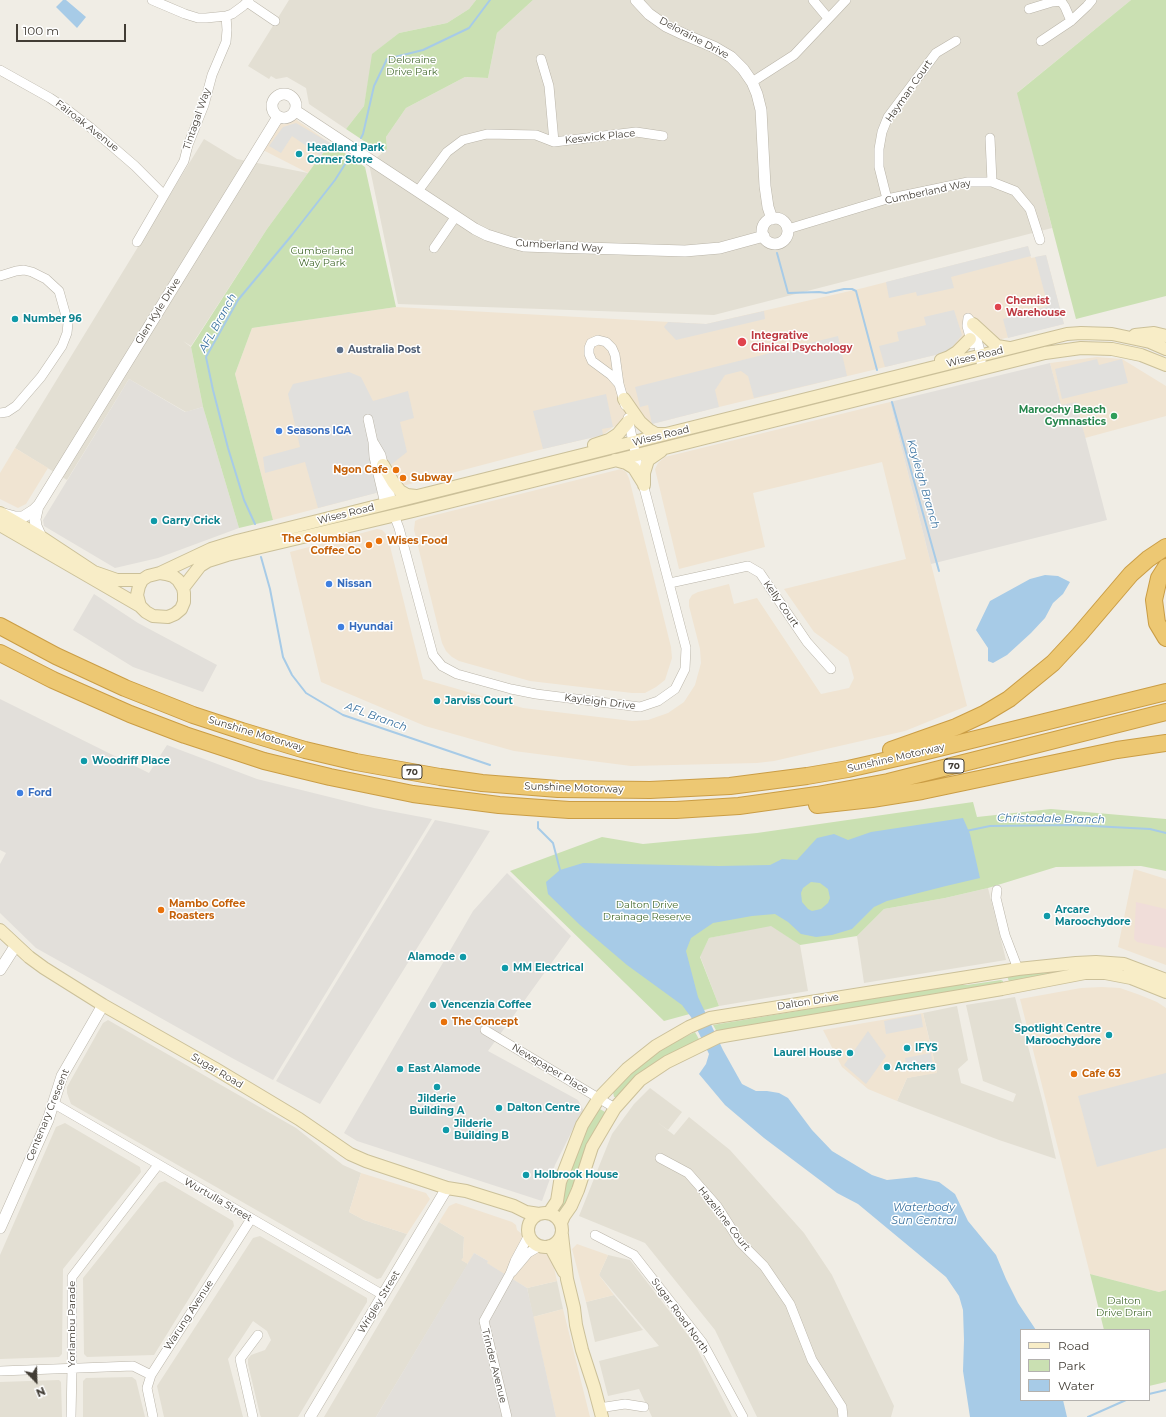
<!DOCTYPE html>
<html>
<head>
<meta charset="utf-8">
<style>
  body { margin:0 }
  #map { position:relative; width:1166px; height:1417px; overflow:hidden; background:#f0ede5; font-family:Montserrat,sans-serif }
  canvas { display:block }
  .legend { position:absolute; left:1020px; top:1329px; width:130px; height:72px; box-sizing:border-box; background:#fff; border:1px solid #b3b1ae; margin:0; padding:5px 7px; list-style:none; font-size:12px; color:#423d35 }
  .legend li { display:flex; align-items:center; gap:8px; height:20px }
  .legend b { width:20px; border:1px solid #b3b1ae }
  .north { position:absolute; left:16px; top:1361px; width:40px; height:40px; -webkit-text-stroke:3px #fff; paint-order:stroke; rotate:157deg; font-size:11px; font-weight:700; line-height:16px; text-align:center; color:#423d35 }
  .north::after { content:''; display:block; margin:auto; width:14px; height:18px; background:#423d35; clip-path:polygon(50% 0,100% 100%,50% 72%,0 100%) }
  .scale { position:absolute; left:16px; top:24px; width:110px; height:18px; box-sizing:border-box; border:2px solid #423d35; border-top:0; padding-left:5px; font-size:12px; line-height:14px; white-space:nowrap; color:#423d35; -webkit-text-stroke:3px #fff; paint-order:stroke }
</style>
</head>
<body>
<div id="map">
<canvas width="1166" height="1417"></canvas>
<ul class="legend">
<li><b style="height:5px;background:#f8edc7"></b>Road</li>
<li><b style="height:11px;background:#cae0b2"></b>Park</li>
<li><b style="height:11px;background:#a7cbe7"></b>Water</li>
</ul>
<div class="north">N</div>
<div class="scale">100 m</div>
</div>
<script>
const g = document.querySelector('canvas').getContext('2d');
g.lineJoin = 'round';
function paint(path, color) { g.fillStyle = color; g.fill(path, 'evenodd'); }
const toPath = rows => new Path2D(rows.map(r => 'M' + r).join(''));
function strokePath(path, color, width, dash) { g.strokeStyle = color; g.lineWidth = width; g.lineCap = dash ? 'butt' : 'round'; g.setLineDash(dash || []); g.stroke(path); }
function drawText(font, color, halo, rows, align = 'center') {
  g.font = font + ' Montserrat,sans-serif'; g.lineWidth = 3; g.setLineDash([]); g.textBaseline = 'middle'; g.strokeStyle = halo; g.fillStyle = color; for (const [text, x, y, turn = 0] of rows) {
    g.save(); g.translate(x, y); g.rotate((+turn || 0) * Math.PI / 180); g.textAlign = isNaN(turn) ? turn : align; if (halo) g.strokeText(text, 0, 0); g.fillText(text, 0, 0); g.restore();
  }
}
paint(toPath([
  [289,0,476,0,469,9,447,23,399,33,373,54,364,106,346,129,309,104,306,88,287,77,276,79,271,76,269,79,248,66],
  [533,0,1131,0,1018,92,1052,228,714,315,398,304,369,164,387,149,386,137,406,108,465,77,488,78,497,33],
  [204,139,237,159,308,173,267,229,191,346,183,341,191,347,203,407,186,412,129,379,67,480,15,448],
  [988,888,1006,960,864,983,857,936,884,909,945,898],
  [771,925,800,945,808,991,719,1006,700,956,709,938],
  [1015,997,1043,1103,1056,1159,999,1140,897,1101,907,1078,937,1072,923,1013,957,1006,968,1060,958,1069,961,1083,1013,1102,1016,1094,983,1081,966,1005],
  [108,1020,296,1128,343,1165,361,1173,349,1212,364,1220,407,1234,381,1278,377,1279,71,1104,67,1093,67,1087,103,1023],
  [650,1088,682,1112,668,1130,657,1122,674,1135,689,1117,730,1150,804,1233,832,1275,894,1406,891,1417,757,1417,715,1330,645,1243,579,1216,612,1134,634,1104],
  [65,1123,140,1167,141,1172,63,1269,62,1354,59,1357,0,1359,0,1255,56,1127],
  [165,1181,233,1221,234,1226,154,1355,87,1357,84,1354,83,1278,159,1183],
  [439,1222,464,1237,463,1258,462,1260,468,1264,376,1417,324,1417],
  [260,1236,367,1298,367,1302,298,1417,261,1417,260,1415,248,1364,248,1359,251,1355,265,1350,271,1340,267,1331,253,1321,228,1359,243,1417,164,1417,157,1386,253,1238],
  [608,1255,630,1260,694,1343,732,1417,652,1417,639,1389,608,1396,599,1361,659,1346,599,1275],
  [557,1281,563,1309,533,1317,527,1288],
  [614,1295,643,1330,595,1342,586,1302],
  [132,1377,136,1380,145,1417,83,1417,83,1381,86,1378],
  [59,1380,61,1382,62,1417,0,1417,0,1382]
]), '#e3dfd3');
paint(toPath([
  [294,118,330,143,308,173,261,149,281,121],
  [1028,246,1031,258,1046,255,1064,324,719,407,652,424,646,419,613,427,603,435,543,449,273,520,235,374,252,328,396,307,706,324,863,288],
  [1097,357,1122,359,1166,386,1166,416,1085,438,1076,402,1061,406,1050,363],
  [890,402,967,706,905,731,774,761,757,763,631,766,514,751,425,726,321,682,290,552,377,529,382,530,386,534,388,538,423,679,523,708,632,721,648,720,668,713,684,702,695,685,701,663,700,649,689,606,689,600,692,595,698,592,729,584,734,604,757,598,821,694,849,688,854,678,848,657,814,632,784,589,906,559,882,462,753,493,765,547,679,569,655,469,658,463,665,457],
  [15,448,48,468,26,504,18,508,0,499,0,473],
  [621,469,626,472,629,478,671,647,672,658,665,680,656,687,645,693,632,693,530,681,459,661,452,657,446,651,442,643,414,530,415,521,419,519],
  [1134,869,1166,879,1166,965,1118,947],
  [1102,987,1120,988,1140,995,1157,1002,1166,1008,1166,1290,1159,1292,1090,1274,1020,999,1081,988],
  [923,1013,937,1073,907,1078,897,1101,868,1089,842,1067,823,1030],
  [361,1173,426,1193,430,1199,407,1234,364,1220,349,1212],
  [456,1203,512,1222,516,1225,517,1230,552,1259,557,1281,527,1288,486,1263,488,1261,474,1253,468,1264,461,1260,463,1258,464,1237,439,1222,449,1206],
  [577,1244,608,1255,599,1275,614,1295,586,1302,572,1249],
  [563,1309,590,1417,556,1417,533,1317]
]), '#f0e4d2');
paint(toPath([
  [1050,363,1061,405,1076,402,1107,520,931,564,890,402],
  [129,379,185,412,203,407,239,528,158,558,115,568,44,526,43,520],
  [94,594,138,623,217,665,203,692,133,667,73,630],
  [0,699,149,773,167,745,257,779,374,808,432,819,273,1080,232,1058,36,948,0,913,0,864,6,853,0,850],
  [435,820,490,831,320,1104,276,1081],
  [507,873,571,936,488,1051,578,1100,584,1111,576,1123,555,1165,542,1201,357,1141,344,1133,473,911],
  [474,1253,488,1261,487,1263,527,1288,556,1417,376,1417]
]), '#e2dfda');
paint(toPath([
  [1136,902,1166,909,1166,948,1137,942,1134,939]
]), '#f0ddd9');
paint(toPath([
  [476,0,533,0,497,33,488,78,465,77,406,108,386,137,387,149,382,153,346,129,364,106,372,54,399,33,447,23,469,9],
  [1131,0,1166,0,1166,296,1076,319,1017,93],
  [330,143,365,167,396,307,252,328,235,374,273,520,239,528,203,407,191,347,267,229],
  [973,802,977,817,1051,809,1166,819,1166,871,1141,866,1056,867,988,888,945,898,884,909,857,936,800,945,771,926,709,938,700,957,719,1006,664,1021,510,871,602,837,643,844,757,833],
  [1059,968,1059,971,1062,974,1010,984,1007,976],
  [1001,980,1003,981,1003,984,717,1032,713,1025,954,985,967,985],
  [695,1032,700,1041,617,1097,614,1097,613,1092,637,1067,664,1047],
  [600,1109,605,1112,606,1114,572,1194,559,1213,558,1213,556,1210,564,1183,580,1141,597,1110],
  [1090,1274,1159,1292,1166,1290,1166,1382,1149,1386,1149,1330,1104,1330]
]), '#cae0b2');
paint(toPath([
  [296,123,330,143,321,156,292,136,281,153,269,146,283,127],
  [1028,246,1031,256,951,277,954,288,917,296,916,292,889,298,886,282],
  [1046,255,1064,324,1008,338,1003,319,1048,306,1035,257],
  [954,310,962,335,948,352,885,367,879,346,899,341,897,332,926,325,924,317],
  [764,311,765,319,676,340,664,327,668,322,706,324],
  [838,336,847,376,754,398,748,376,741,371,725,375,715,390,719,407,652,424,648,405,640,407,635,387],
  [1097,359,1099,365,1122,359,1128,383,1062,399,1055,369],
  [349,372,361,377,373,401,408,391,414,418,400,422,407,452,388,467,399,487,318,508,305,462,265,473,263,457,300,447,288,394,293,384],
  [606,394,613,427,602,429,603,435,543,449,533,411],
  [921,1014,923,1027,886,1034,884,1021],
  [868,1031,886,1056,866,1084,844,1065],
  [931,1053,933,1065,907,1070,905,1058],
  [1166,1073,1166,1148,1097,1167,1078,1096]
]), '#e1e0dd');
paint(toPath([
  [63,0,66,0,86,17,77,28,56,7],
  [1045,575,1058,576,1070,582,1063,594,1053,603,1045,618,1031,633,1007,655,993,663,988,661,988,648,976,630,990,601,1030,579],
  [963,818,970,834,980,878,946,886,887,901,874,907,852,929,832,935,816,937,801,934,788,922,775,914,752,916,713,923,691,938,686,951,698,997,723,1050,742,1084,756,1091,767,1091,779,1093,788,1098,812,1130,832,1151,872,1175,887,1180,916,1177,939,1182,955,1194,968,1221,996,1255,1006,1279,1018,1303,1036,1330,1021,1330,1021,1400,1063,1400,1067,1417,970,1417,963,1371,964,1340,963,1310,959,1296,946,1277,858,1204,837,1193,764,1138,725,1105,699,1074,706,1064,709,1054,691,1017,682,1005,627,965,580,925,548,894,546,882,560,870,583,863,719,866,770,865,782,859,797,860,817,838,834,834,848,840,871,832],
  [811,882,820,883,828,889,830,898,828,903,821,909,812,911,808,909,802,902,801,893,803,888]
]), '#a7cbe7');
strokePath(toPath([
  [361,138,363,134,374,86,387,59,423,50,469,28,490,0],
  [777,253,788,293,819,292,826,293,844,289,852,289,856,291,877,370],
  [892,402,939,571],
  [255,524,244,500,228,448,213,390,206,357,238,300,292,235,335,180,349,158],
  [261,557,270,589,283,657,292,675,306,693,343,715,490,765],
  [538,822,538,828,553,843,560,870],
  [966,831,990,826,1073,825,1150,829,1166,833],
  [1149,1394,1166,1390],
  [1088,1417,1126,1400]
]), '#a7cbe7', 2);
const minor = toPath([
  [152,0,185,14,198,18,206,18,226,16,232,14,243,6,249,0],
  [813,0,828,18],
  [247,2,275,21],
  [1029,9,1052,2,1061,1,1065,7,1071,21],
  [1041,41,1071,21,1087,6,1092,0],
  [541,59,549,86,554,142],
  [0,70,50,98,65,108,91,128,135,166,164,195],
  [752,82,794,55,846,0],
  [990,138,992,182],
  [418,191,447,152,463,140,487,134,536,135,554,142,636,132,663,136],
  [887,199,879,167,879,149,882,132,888,117,936,53,956,41],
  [788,229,887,199,968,182,992,182,1015,191,1030,209,1040,240],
  [137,242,184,161,188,145,204,105,212,75,226,42,227,30,226,16],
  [434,248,456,216],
  [0,276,16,271,24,270,32,272,46,279,59,291,68,323,67,333,62,346,41,377,16,406,7,412,0,413],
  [968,318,973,324,981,355,981,362],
  [968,318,967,326,972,344],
  [619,384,611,375,592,361,589,354,589,348,591,343,598,340,606,342,612,348,615,355,619,384,625,405],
  [368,419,373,442,374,457,385,504],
  [374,443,381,455,392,503],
  [394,515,399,528,433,655,442,666,457,674,511,689,536,694,640,707,658,701,675,689,685,669,686,648,637,461,628,418],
  [670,583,748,566,760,573,807,642,831,669],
  [997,890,996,898,1005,935,1018,969],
  [485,1030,615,1108],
  [53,1103,383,1295],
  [660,1158,688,1173,717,1206,740,1242,764,1266,790,1304,812,1360,842,1407,843,1417],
  [595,1235,634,1255,702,1342,743,1417],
  [512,1272,528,1253,540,1246],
  [0,1371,133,1366,151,1375],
  [599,1408,625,1404,644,1407],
  [71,1417,72,1368,72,1277,158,1165],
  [153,1417,147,1388,151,1375,251,1219],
  [253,1417,240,1359,258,1335],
  [507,1417,484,1321,510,1274,515,1261,529,1235]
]);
const tertiary = toPath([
  [636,0,649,14,666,26,683,34,714,47,731,57,743,69,752,82,757,94,761,110,765,186,768,207,772,219],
  '272 106a12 12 0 1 1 24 0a12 12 0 1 1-24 0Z',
  [296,111,475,229,487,235,509,242,524,246,552,247,685,251,720,248,764,236],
  '762 231a13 13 0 1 1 26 0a13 13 0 1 1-26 0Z',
  [38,506,35,519,36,526,41,537],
  [4,514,15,517,23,517,34,510,39,505,278,117],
  [0,970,16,945],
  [0,1228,48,1120,62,1076,103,1005],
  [310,1417,447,1188]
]);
const secondary = toPath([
  [973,324,997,346,1009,348],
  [1135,335,1154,333,1166,336],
  [941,360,949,357,957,352,970,339],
  [624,399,640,422,649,430,656,434,665,434],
  [594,445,609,440,618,434,629,421],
  [615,460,626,463,634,468,644,484],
  [383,465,393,482,400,491,407,495,416,496],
  [644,485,644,473,648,460,661,451],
  [0,513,41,537,94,572,117,580,142,580],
  [0,525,140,606],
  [160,573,211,549,237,541,1067,334,1081,333,1112,334,1150,342,1166,349],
  [160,573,166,574,173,576,178,580,183,588,184,593,184,602,181,609,175,614,168,617,153,616,146,612,140,606,137,595,139,586,142,580,148,576,160,573],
  [183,588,200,566,208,561,227,555,413,511,1045,353,1081,348,1112,349,1141,355,1166,365],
  [0,930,29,957,44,968,103,1005,214,1068,299,1119,350,1154,366,1161,447,1188,466,1191,514,1206,526,1212,539,1214],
  '528 1230a17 17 0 1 1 34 0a17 17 0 1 1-34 0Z',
  [549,1213,557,1201,560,1182,582,1125,599,1098,627,1069,656,1046,689,1027,710,1018,1018,969,1076,963,1096,962,1124,964,1166,980],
  [561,1223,564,1216,571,1206,578,1190,592,1147,615,1108,640,1080,667,1062,718,1037,729,1035,1002,989,1085,973,1105,973,1131,978,1166,992],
  [562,1235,567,1279,574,1308,576,1325,582,1350,594,1387,602,1417],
  [550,1246,564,1272]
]);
const motorway = toPath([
  [1166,567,1159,578,1154,600,1157,623,1166,638],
  [0,626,56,656,125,688,193,715,242,731,305,750,356,762,440,777,482,783,558,789,650,790,730,786,807,776,848,769,919,753,1166,692],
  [0,653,53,680,130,714,185,735,264,761,330,777,413,794,499,805,569,810,676,810,739,806,817,795,888,782,1166,712],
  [891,750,956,727,984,714,1009,699,1053,663,1079,635,1131,574,1148,559,1166,547],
  [817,805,872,799,922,791,1117,750,1166,743]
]);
strokePath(minor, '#bab5a9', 10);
strokePath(tertiary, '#bab5a9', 12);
strokePath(secondary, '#cbc099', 14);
strokePath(motorway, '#ca9d45', 18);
strokePath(minor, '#fff', 9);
strokePath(tertiary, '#fff', 11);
strokePath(secondary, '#f8edc7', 12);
strokePath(motorway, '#edc873', 16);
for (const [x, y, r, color] of [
  [299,154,4,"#0f9aa8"],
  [998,307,4,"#e0444e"],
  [15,319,4,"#0f9aa8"],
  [742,342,5,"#e0444e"],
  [340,350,4,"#5c6f8a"],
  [1114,416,4,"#2e9e5b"],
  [279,431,4,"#3f7fe0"],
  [396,470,4,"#e8710a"],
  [403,478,4,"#e8710a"],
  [154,521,4,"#0f9aa8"],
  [379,541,4,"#e8710a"],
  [369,545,4,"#e8710a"],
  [329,584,4,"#3f7fe0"],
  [341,627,4,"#3f7fe0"],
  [437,701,4,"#0f9aa8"],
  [84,761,4,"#0f9aa8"],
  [20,793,4,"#3f7fe0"],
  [161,910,4,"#e8710a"],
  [1047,916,4,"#0f9aa8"],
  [463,957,4,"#0f9aa8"],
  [505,968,4,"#0f9aa8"],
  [433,1005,4,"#0f9aa8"],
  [444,1022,4,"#e8710a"],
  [1109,1035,4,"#0f9aa8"],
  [907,1048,4,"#0f9aa8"],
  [850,1053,4,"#0f9aa8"],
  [887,1067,4,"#0f9aa8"],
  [400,1069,4,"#0f9aa8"],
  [1074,1074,4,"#e8710a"],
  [437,1087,4,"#0f9aa8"],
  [499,1108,4,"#0f9aa8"],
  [446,1130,4,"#0f9aa8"],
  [526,1175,4,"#0f9aa8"]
]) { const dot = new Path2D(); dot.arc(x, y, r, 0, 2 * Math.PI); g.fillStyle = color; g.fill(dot); strokePath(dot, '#fff', 1.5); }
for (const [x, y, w] of [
  [954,766,20],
  [412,772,20]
]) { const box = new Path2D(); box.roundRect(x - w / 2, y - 7, w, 14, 3); g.fillStyle = '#fff'; g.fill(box); strokePath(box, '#423d35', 1); }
drawText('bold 9px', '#423d35', null, [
  ["70",954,766],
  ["70",412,772]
]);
drawText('10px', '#423d35', '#fff', [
  ["Deloraine Drive",694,38,28],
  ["Hayman Court",909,91,-55],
  ["Tintagal Way",197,119,-71],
  ["Fairoak Avenue",87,126,38],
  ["Keswick Place",600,137,-6],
  ["Cumberland Way",928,192,-12],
  ["Cumberland Way",559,246,4],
  ["Glen Kyle Drive",158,311,-58],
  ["Wises Road",975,357,-14],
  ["Wises Road",661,436,-14],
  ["Wises Road",346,514,-14],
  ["Kelly Court",781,604,55],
  ["Kayleigh Drive",600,702,7],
  ["Sunshine Motorway",256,734,17],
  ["Sunshine Motorway",896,758,-13],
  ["Sunshine Motorway",574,788,2],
  ["Dalton Drive",808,1002,-9],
  ["Newspaper Place",550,1069,31],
  ["Sugar Road",217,1071,31],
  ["Centenary Crescent",48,1115,-68],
  ["Wurtulla Street",218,1200,30],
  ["Hazeltine Court",724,1219,52],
  ["Wrigley Street",379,1302,-59],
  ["Warung Avenue",189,1315,-57],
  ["Sugar Road North",680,1316,54],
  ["Yorlambu Parade",72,1324,-90],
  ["Trinder Avenue",494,1366,76]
]);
drawText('10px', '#456c30', '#fff', [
  ["Deloraine",412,60],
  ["Drive Park",412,72],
  ["Cumberland",322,251],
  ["Way Park",322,263],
  ["Dalton Drive",647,905],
  ["Drainage Reserve",647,917],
  ["Dalton",1124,1301],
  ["Drive Drain",1124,1313]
]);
drawText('bold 10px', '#0d838f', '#fff', [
  ["Headland Park",307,148],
  ["Corner Store",307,160],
  ["Number 96",23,319],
  ["Garry Crick",162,521],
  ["Jarviss Court",445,701],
  ["Woodriff Place",92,761],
  ["Arcare",1055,910],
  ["Maroochydore",1055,922],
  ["Alamode",455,957,"right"],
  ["MM Electrical",513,968],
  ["Vencenzia Coffee",441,1005],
  ["Spotlight Centre",1101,1029,"right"],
  ["Maroochydore",1101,1041,"right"],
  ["IFYS",915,1048],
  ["Laurel House",842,1053,"right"],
  ["Archers",895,1067],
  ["East Alamode",408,1069],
  ["Jilderie",437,1099,"center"],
  ["Building A",437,1111,"center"],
  ["Dalton Centre",507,1108],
  ["Jilderie",454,1124],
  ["Building B",454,1136],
  ["Holbrook House",534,1175]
], 'left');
drawText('bold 10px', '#be3a42', '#fff', [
  ["Chemist",1006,301],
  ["Warehouse",1006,313],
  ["Integrative",751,336],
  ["Clinical Psychology",751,348]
], 'left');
drawText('bold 10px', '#4e5e75', '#fff', [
  ["Australia Post",348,350]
], 'left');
drawText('bold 10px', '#27864d', '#fff', [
  ["Maroochy Beach",1106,410],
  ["Gymnastics",1106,422]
], 'right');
drawText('bold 10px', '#366cbe', '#fff', [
  ["Seasons IGA",287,431],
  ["Nissan",337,584],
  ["Hyundai",349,627],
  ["Ford",28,793]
], 'left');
drawText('bold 10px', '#c56008', '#fff', [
  ["Ngon Cafe",388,470,"right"],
  ["Subway",411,478],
  ["The Columbian",361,539,"right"],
  ["Coffee Co",361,551,"right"],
  ["Wises Food",387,541],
  ["Mambo Coffee",169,904],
  ["Roasters",169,916],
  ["The Concept",452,1022],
  ["Cafe 63",1082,1074]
], 'left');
drawText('italic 11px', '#3b73a0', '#fff', [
  ["AFL Branch",218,323,-61],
  ["Kayleigh Branch",923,484,74],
  ["AFL Branch",376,717,20],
  ["Christadale Branch",1051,819,1],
  ["Waterbody",924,1208],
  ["Sun Central",924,1221]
]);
</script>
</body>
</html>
